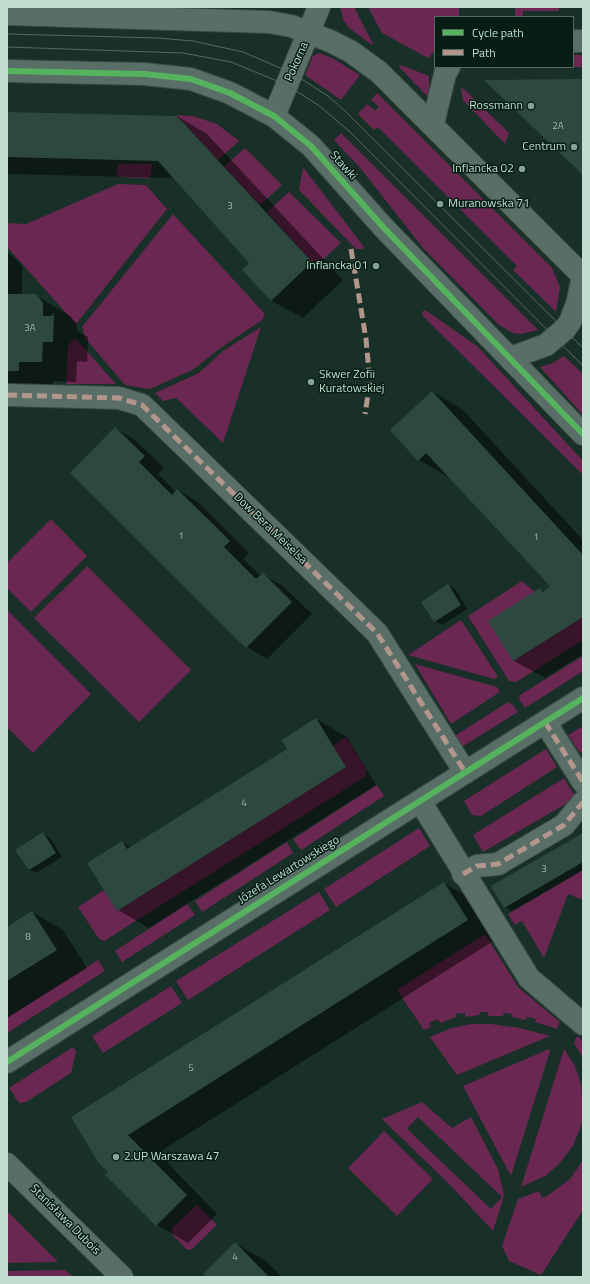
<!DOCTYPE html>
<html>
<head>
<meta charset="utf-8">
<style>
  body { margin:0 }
  #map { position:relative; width:590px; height:1284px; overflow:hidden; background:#183027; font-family:"Titillium Web",sans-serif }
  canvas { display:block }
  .frame { position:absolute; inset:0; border:8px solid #c2ded1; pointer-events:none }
  .legend { position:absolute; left:434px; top:16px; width:140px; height:52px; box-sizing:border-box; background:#071e15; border:1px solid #526b60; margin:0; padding:5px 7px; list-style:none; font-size:12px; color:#c2ded1 }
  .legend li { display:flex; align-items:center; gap:8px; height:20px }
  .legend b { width:20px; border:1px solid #526b60 }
</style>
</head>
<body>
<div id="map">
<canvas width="590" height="1284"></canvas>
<div class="frame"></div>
<ul class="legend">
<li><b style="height:5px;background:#56b35d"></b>Cycle path</li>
<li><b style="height:5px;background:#b2968c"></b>Path</li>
</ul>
</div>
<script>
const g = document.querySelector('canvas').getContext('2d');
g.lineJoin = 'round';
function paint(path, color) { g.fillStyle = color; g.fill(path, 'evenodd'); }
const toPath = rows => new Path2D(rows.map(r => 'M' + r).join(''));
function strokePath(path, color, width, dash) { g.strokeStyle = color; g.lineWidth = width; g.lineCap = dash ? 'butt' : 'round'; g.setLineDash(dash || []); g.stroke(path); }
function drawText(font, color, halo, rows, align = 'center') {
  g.font = font + ' "Titillium Web",sans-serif'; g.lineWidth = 3; g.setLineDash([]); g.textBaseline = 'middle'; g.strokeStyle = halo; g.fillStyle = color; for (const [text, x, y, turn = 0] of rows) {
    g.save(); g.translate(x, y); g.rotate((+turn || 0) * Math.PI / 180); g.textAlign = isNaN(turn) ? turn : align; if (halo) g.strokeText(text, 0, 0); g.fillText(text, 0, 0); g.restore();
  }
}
paint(toPath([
  [340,7,354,7,373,44,372,45,349,28,343,19],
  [368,7,459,7,459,17,435,17,435,51,428,58,382,33],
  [515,7,559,7,559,11,523,11,523,17,515,17],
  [319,53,332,58,360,75,341,100,305,75,313,56],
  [573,55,583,55,583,67,573,67],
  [401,65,429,76,429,98,399,67],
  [461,88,464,89,509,133,505,144,463,100],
  [377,93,552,268,560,287,556,312,513,270,517,266,378,127,374,130,358,114,367,104,375,111,379,107,371,100],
  [176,115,193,116,217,124,239,141,218,160],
  [341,133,538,330,521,334,513,333,499,325,423,248,361,169,334,140],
  [245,148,282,185,260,205,224,167],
  [118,164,152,164,151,175,149,178,119,177,117,175],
  [303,167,364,247,362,249,356,249,299,190],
  [118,184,146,185,167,209,76,324,7,247,7,223,26,224],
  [289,192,341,243,316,266,267,212],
  [173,214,265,314,262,320,219,349,194,369,150,389,125,385,85,338,82,327],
  [425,310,477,346,583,461,583,475,422,315,423,311],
  [261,327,223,443,176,398,163,401,155,393,199,373,223,351],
  [76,339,116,384,66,384,68,347,71,342],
  [564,356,583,374,583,415,540,367,551,364],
  [51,519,87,556,31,612,7,588,7,563],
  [87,566,191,670,139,722,34,618],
  [522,581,535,592,489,621,513,661,583,617,583,640,516,682,509,681,468,616],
  [7,610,91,694,33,753,7,727],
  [461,620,497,675,497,678,494,679,408,655],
  [583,656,583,671,525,708,519,699,520,695],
  [415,664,497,687,500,692,451,724],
  [508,702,513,705,518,712,460,748,453,737],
  [583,726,583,751,580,753,568,735],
  [346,737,366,769,366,776,104,941,99,939,78,907,104,890,117,911,346,767,333,746],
  [546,749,557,767,481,816,472,815,464,801],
  [564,778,576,798,483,852,473,835],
  [377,785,384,796,301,850,293,839],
  [419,828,430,846,336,907,324,889],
  [287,842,293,853,202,912,195,901],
  [583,870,583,900,568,894,544,958,522,921,515,925,508,914],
  [319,892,330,910,188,1000,176,981],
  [187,904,195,915,122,962,115,951],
  [485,934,518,987,560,1022,557,1029,535,1022,536,1019,527,1017,526,1020,512,1017,512,1014,504,1013,503,1016,488,1016,488,1012,480,1012,480,1015,465,1017,465,1013,456,1014,456,1017,440,1023,438,1019,429,1023,431,1027,424,1030,397,990],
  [98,960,105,971,7,1033,7,1018],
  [171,986,182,1003,103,1053,92,1036],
  [471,1024,491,1024,520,1028,550,1036,457,1075,430,1037,452,1028],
  [577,1036,583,1041,583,1058,574,1043],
  [73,1047,76,1052,71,1073,26,1102,19,1103,9,1088],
  [549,1049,550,1051,511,1176,463,1086],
  [564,1049,575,1066,581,1084,583,1114,581,1126,573,1146,559,1164,545,1176,521,1187],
  [422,1102,452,1128,471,1117,498,1169,504,1196,493,1231,450,1185,382,1119],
  [418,1117,502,1197,491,1209,407,1129],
  [384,1131,433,1179,397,1216,348,1168],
  [583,1160,583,1210,541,1275,509,1261,502,1246,518,1199,539,1191,542,1198,547,1196,570,1179],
  [197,1205,217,1225,192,1249,187,1250,172,1234,172,1228],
  [7,1211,58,1262,7,1263],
  [65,1270,73,1277,7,1277,7,1271]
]), '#6a2751');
paint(toPath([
  [550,7,583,7,583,8,552,8],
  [7,113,175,117,177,116,207,134,343,280,303,318,272,301,244,270,251,263,175,178,7,174],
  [7,253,15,258,22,266,22,295,35,295,70,316,77,324,77,331,88,337,87,362,77,361,76,382,53,381,53,391,7,390],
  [433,392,463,410,583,540,583,654,545,678,514,661,490,622,540,589,545,592,551,587,450,478,419,460],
  [115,428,135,440,164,468,158,474,176,492,178,490,198,502,249,553,243,559,261,576,263,575,283,586,312,614,267,659,247,647,72,473],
  [448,585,455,589,467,609,442,625,435,621],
  [316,719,347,737,376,785,149,928,118,910,122,842,132,848,288,749],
  [43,834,50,838,62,857,36,873,29,869],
  [583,834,583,870,512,911,505,907],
  [444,883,474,901,498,938,158,1153,217,1214,188,1243,157,1225,107,1175,110,1172,72,1117],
  [32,912,63,930,87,968,7,1018,7,928],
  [235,1243,266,1261,282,1277,208,1277]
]), '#0007');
paint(toPath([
  [583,79,583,175,484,80],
  [7,112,174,116,176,115,312,262,271,301,242,270,249,263,158,161,7,157],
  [7,294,36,294,43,303,43,316,52,316,54,312,53,342,43,342,42,362,19,362,19,371,7,371],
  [432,391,583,555,583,617,513,661,488,621,540,588,543,592,550,586,426,453,418,461,390,430],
  [115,427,145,456,139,462,172,495,177,489,212,523,230,541,224,547,256,579,263,573,292,602,246,648,70,473],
  [448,584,461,605,434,622,421,602],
  [316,718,346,767,117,911,87,863,122,841,127,849,287,749,282,740],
  [43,832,56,853,29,870,15,850],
  [583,833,583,862,504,908,491,886],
  [444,882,468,920,128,1135,187,1195,156,1226,105,1175,108,1172,98,1162,71,1117],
  [32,911,57,950,7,981,7,927],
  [235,1242,269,1277,207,1277,203,1274]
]), '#2d493f');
const minor = toPath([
  [7,14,269,22,291,26,330,41,350,51,379,72,583,276],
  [573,41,583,41],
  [7,71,144,74,191,79,230,93,274,116,311,146,383,227,583,434],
  [274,116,319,7],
  [433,124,445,74,449,67],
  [510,358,546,345,565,329,570,322,577,304,583,276],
  [7,395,119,398,142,405,377,633,465,772],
  [545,722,583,782],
  [420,801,529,978,583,1024],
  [463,874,477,866,498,864,564,825,583,802],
  [7,1062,583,698],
  [7,1164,122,1277]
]);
strokePath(minor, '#384b43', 24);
strokePath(minor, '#596e66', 22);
strokePath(toPath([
  [7,34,158,38,193,41,243,52,292,73,328,96,345,111,583,348],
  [7,47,183,53,231,62,287,85,321,107,351,133,583,366]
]), '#576962', 1);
strokePath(toPath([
  [351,249,366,339,370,382,365,414],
  [7,395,119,398,142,405,377,633,465,772],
  [545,722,583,782],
  [463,874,477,866,498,864,564,825,583,802]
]), '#b2968c', 5, [10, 5]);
strokePath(toPath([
  [7,71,144,74,191,79,230,93,274,116,311,146,383,227,583,434],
  [7,1062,583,698]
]), '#56b35d', 6);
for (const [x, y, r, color] of [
  [531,106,4,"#86a196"],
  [574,147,4,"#86a196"],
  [522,169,4,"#86a196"],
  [440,204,4,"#86a196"],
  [376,266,4,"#86a196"],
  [311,382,4,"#86a196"],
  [116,1157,4,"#86a196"]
]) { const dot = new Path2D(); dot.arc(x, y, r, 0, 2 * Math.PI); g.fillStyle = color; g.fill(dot); strokePath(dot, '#071e15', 1.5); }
drawText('10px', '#9db9ac', null, [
  ["2A",558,127],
  ["3",230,207],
  ["3A",30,329],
  ["1",181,537],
  ["1",536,538],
  ["4",244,804],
  ["3",544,870],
  ["8",28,938],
  ["5",191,1069],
  ["4",235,1258]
]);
drawText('12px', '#c2ded1', '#071e15', [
  ["Pokorna",297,62,-66],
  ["Stawki",343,166,48],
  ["Dow Bera Meiselsa",270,529,44],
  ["Józefa Lewartowskiego",289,870,-32],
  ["Stanisława Dubois",65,1220,45]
]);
drawText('12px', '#c2ded1', '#071e15', [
  ["Rossmann",523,106],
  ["Centrum",566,147],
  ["Inflancka 02",514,169],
  ["Muranowska 71",448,204,"left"],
  ["Inflancka 01",368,266],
  ["Skwer Zofii",319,375,"left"],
  ["Kuratowskiej",319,389,"left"],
  ["2.UP Warszawa 47",124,1157,"left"]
], 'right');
</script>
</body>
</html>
